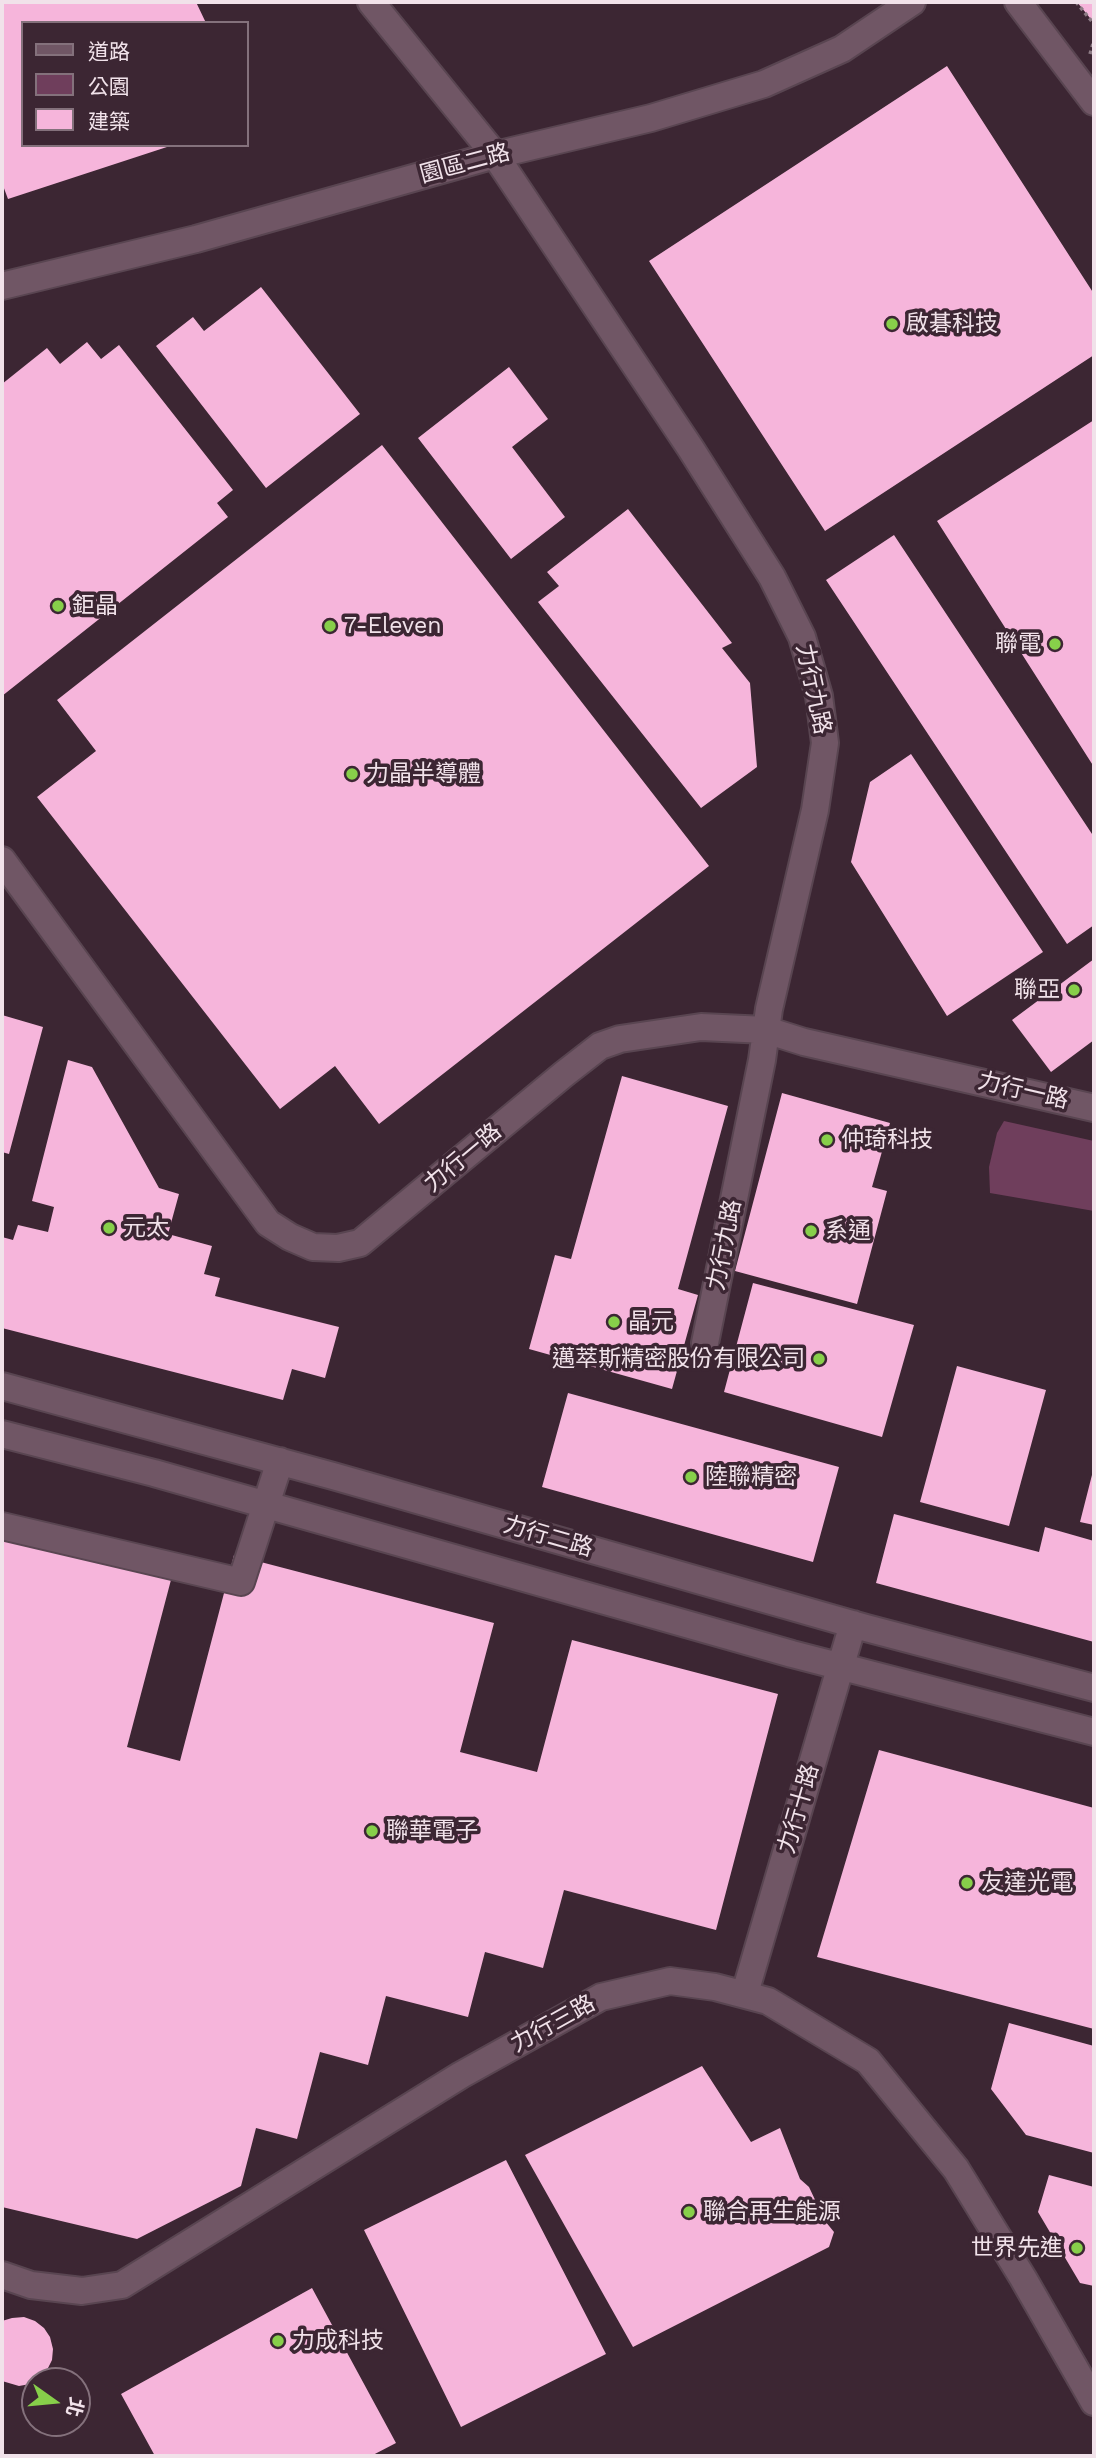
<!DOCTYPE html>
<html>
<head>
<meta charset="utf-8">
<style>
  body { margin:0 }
  #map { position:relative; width:1096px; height:2458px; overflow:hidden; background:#3c2633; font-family:"Work Sans","Noto Sans TC",sans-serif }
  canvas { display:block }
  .frame { position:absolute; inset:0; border:4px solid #f1e2ea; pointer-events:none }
  .legend { position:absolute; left:21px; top:21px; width:228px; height:126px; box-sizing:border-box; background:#3c2633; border:2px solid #84717c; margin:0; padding:9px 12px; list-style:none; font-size:21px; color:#f1e2ea }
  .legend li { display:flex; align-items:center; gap:14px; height:35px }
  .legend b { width:35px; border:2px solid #84717c }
  .north { position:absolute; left:21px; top:2367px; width:70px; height:70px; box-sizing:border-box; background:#3c2633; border:2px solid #84717c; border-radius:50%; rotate:105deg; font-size:19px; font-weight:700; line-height:28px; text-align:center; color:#f1e2ea }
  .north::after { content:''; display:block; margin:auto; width:24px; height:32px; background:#87cf4a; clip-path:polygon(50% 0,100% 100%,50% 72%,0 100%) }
</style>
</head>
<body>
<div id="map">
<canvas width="1096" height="2458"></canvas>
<div class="frame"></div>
<ul class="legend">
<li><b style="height:9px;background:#705665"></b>道路</li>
<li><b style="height:19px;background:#6f3e5c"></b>公園</li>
<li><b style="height:19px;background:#f6b5db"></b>建築</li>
</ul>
<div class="north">北</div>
</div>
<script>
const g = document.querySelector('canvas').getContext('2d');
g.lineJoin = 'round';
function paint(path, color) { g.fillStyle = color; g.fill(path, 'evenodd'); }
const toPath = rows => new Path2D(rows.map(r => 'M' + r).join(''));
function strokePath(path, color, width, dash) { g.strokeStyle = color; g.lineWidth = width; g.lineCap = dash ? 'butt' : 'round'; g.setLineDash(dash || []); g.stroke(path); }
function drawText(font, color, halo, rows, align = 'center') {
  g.font = font + ' "Work Sans","Noto Sans TC",sans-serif'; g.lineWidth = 7; g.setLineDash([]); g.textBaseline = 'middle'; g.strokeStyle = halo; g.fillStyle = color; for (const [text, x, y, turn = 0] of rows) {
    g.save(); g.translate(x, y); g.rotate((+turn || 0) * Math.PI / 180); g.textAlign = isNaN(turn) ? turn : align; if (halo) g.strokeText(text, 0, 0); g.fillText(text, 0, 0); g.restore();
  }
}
paint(toPath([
  [1004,1121,1094,1141,1094,1211,990,1193,989,1167,997,1133]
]), '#6f3e5c');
paint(toPath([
  [2,2,196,2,206,23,23,23,23,145,170,146,8,199,2,183],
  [1077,2,1094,2,1094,23],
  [947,66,1094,294,1094,355,825,531,649,261],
  [261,287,360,414,266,488,156,346,193,317,204,331],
  [87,342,101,359,119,345,233,490,217,503,228,517,2,696,2,384,47,348,60,364],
  [509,367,548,419,512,447,565,517,511,559,418,438],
  [1094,420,1094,767,937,521],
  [382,445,709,866,379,1124,335,1066,280,1109,37,797,96,751,57,700],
  [628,509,732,643,722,648,750,683,757,767,701,808,538,602,559,586,547,572],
  [894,535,1094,837,1094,925,1067,944,826,580],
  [911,754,1043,952,947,1016,851,862,870,782],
  [1094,959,1094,1040,1051,1072,1012,1020],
  [2,1015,43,1027,9,1154,2,1152],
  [68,1060,92,1067,159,1188,179,1194,168,1234,212,1246,204,1274,220,1278,215,1296,339,1327,325,1378,292,1369,283,1400,2,1328,2,1237,13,1240,18,1225,48,1232,54,1207,32,1201],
  [622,1076,728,1106,678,1289,698,1295,672,1389,529,1349,555,1255,571,1259],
  [782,1093,890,1123,872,1187,887,1191,857,1304,735,1271],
  [753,1283,914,1325,882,1437,724,1392],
  [957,1366,1046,1390,1009,1526,920,1502],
  [568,1393,839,1467,813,1562,542,1487],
  [1093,1471,1094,1471,1094,1525,1080,1522],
  [2,1513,34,1521,172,1576,127,1747,180,1761,234,1555,494,1623,460,1752,537,1772,572,1640,778,1694,716,1930,564,1890,543,1968,485,1952,468,2017,386,1996,368,2065,320,2052,297,2139,256,2128,241,2186,137,2239,2,2207],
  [894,1514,1039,1552,1045,1527,1094,1541,1094,1642,876,1583],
  [879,1750,1094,1808,1094,2029,817,1957],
  [1009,2023,1094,2046,1094,2153,1026,2135,991,2089],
  [702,2066,751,2142,780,2128,800,2179,809,2187,825,2221,834,2232,829,2247,633,2347,525,2155],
  [506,2160,606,2354,461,2427,364,2230],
  [1049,2175,1094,2187,1094,2286,1080,2283,1038,2212],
  [312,2288,396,2443,371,2456,155,2456,121,2394],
  [24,2317,35,2321,44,2328,50,2337,53,2349,52,2360,47,2370,40,2379,30,2384,19,2386,2,2381,2,2321,12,2318]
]), '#f6b5db');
const minor = toPath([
  [371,2,495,155,691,449,772,577,802,637,819,696,825,743,815,810,769,1009,762,1060,705,1343],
  [1018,2,1094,102],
  [2,286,196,239,495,155,651,118,764,84,842,49,912,2],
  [2,860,268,1223,290,1237,313,1247,338,1248,360,1243,564,1074,600,1046,620,1039,701,1027,766,1030,804,1042,1094,1108],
  [2,1386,333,1476,866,1628,1094,1688],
  [2,1434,154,1473,792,1654,1094,1732],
  [2,1526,241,1582,280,1461],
  [745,1993,853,1624],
  [2,2275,31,2285,82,2291,122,2285,461,2075,601,1997,670,1981,715,1987,768,2001,868,2061,956,2169,1023,2278,1094,2402]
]);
strokePath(minor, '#594551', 30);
strokePath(toPath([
  [1076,2,1094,24],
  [1090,54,1094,40]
]), '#8d7b85', 3.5, [3.5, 3.5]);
strokePath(minor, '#705665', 26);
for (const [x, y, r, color] of [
  [892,324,7,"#87cf4a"],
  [58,606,7,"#87cf4a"],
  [330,626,7,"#87cf4a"],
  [1055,644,7,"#87cf4a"],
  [352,774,7,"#87cf4a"],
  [1074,990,7,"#87cf4a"],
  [827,1140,7,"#87cf4a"],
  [109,1228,7,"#87cf4a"],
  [811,1231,7,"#87cf4a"],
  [614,1322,7,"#87cf4a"],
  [819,1359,7,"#87cf4a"],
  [691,1477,7,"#87cf4a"],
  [372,1831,7,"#87cf4a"],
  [967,1883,7,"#87cf4a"],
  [689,2212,7,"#87cf4a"],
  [1077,2248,7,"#87cf4a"],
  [278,2341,7,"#87cf4a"]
]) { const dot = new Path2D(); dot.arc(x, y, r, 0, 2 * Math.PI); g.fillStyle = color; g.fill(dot); strokePath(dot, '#3c2633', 2.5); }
drawText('23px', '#f1e2ea', '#3c2633', [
  ["園區二路",465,164,-15],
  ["力行九路",813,689,78],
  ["力行一路",1023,1091,13],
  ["力行一路",463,1158,-40],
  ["力行九路",725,1245,-79],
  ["力行二路",548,1537,16],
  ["力行十路",799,1809,-74],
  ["力行三路",553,2024,-29]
]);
drawText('23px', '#f1e2ea', '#3c2633', [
  ["啟碁科技",906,324],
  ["鉅晶",72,606],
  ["7-Eleven",344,626],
  ["聯電",1041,644,"right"],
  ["力晶半導體",366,774],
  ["聯亞",1060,990,"right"],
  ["仲琦科技",841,1140],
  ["元太",123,1228],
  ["系通",825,1231],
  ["晶元",628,1322],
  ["邁萃斯精密股份有限公司",805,1359,"right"],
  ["陸聯精密",705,1477],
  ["聯華電子",386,1831],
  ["友達光電",981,1883],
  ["聯合再生能源",703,2212],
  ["世界先進",1063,2248,"right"],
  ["力成科技",292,2341]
], 'left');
</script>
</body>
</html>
